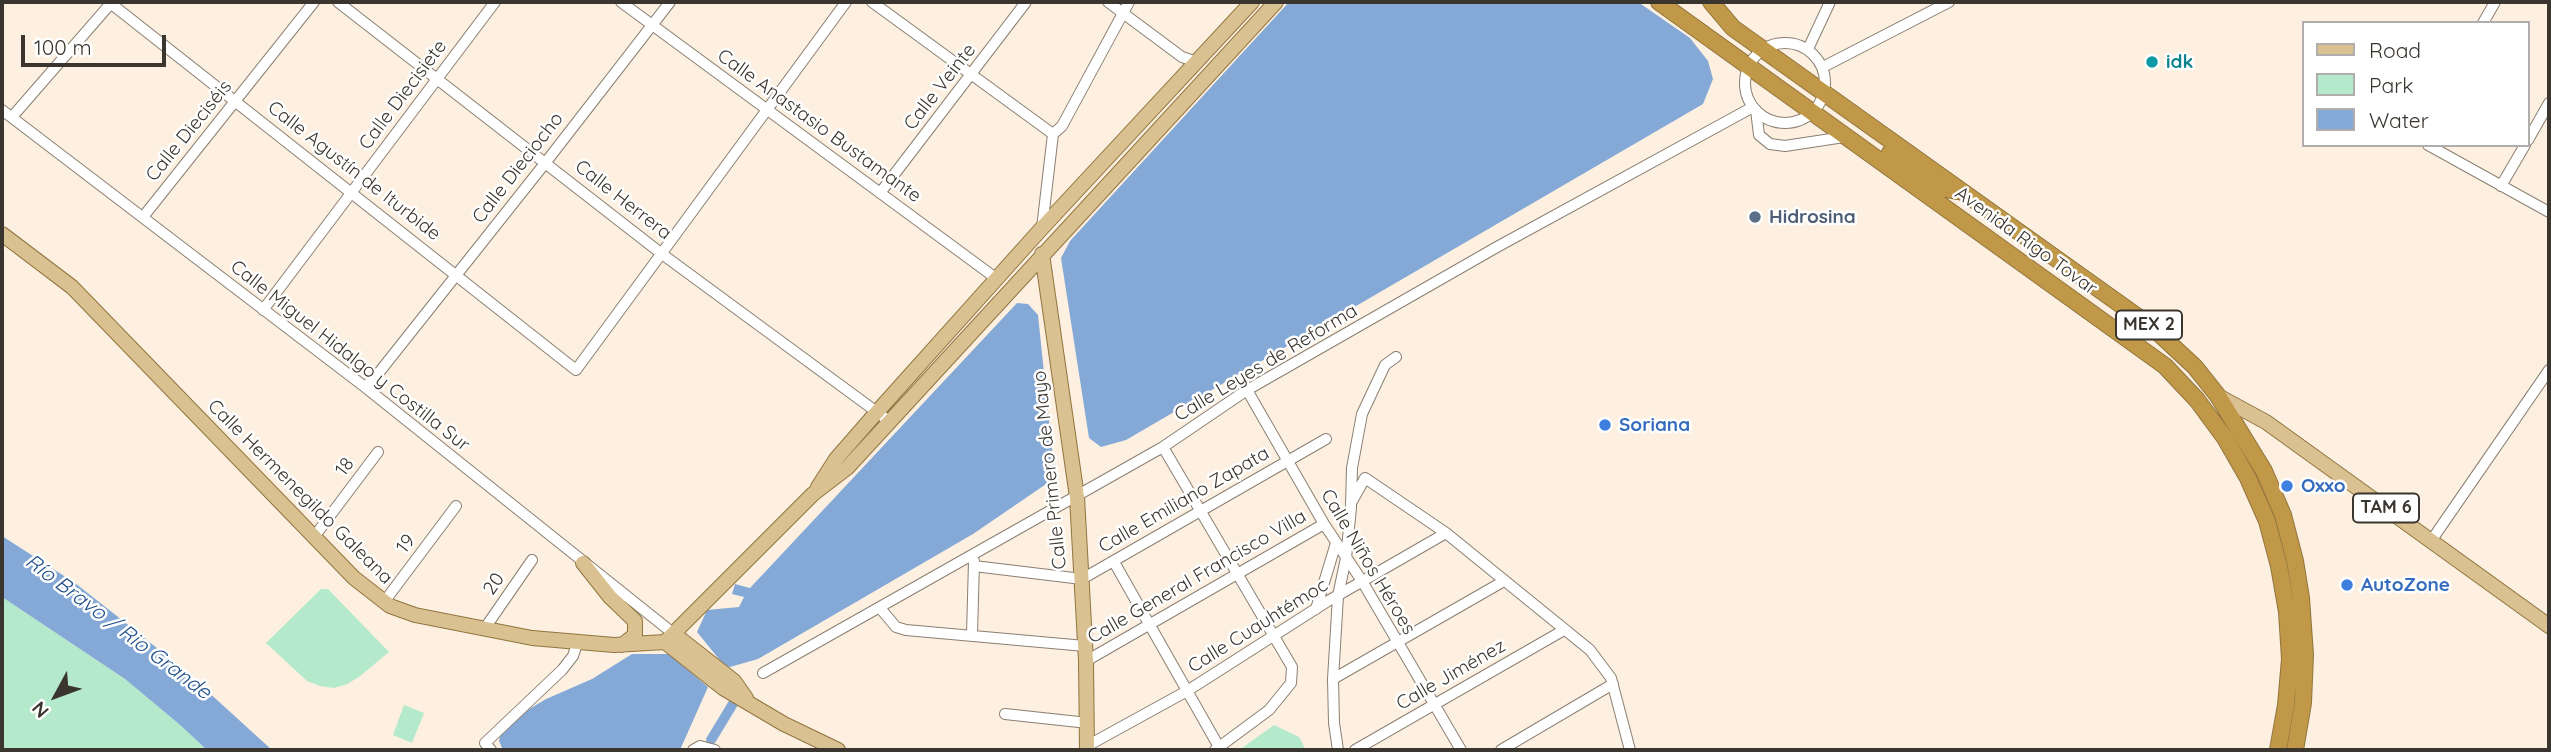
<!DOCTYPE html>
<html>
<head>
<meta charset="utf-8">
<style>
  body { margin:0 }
  #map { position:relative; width:2551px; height:752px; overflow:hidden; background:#fdf0e1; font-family:Quicksand,sans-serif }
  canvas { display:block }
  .frame { position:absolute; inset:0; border:4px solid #3a352f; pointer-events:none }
  .legend { position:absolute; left:2302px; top:21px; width:228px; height:126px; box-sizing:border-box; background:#fff; border:2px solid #b0aeac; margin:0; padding:9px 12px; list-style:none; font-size:21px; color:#3a352f }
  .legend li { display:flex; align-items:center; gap:14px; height:35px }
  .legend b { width:35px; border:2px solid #b0aeac }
  .north { position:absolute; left:21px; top:661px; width:70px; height:70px; -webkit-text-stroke:5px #fff; paint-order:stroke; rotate:229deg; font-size:19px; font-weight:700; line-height:28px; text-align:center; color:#3a352f }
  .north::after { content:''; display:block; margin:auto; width:24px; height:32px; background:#3a352f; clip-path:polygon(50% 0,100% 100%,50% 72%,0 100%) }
  .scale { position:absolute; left:21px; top:35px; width:145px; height:32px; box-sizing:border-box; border:4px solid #3a352f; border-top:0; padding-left:9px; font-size:21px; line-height:24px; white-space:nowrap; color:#3a352f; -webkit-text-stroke:5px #fff; paint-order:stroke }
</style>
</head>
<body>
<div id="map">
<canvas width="2551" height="752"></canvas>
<div class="frame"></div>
<ul class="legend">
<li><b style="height:9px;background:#d9c191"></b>Road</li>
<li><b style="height:19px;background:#b5e9cb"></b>Park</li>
<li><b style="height:19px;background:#85a9d7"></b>Water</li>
</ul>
<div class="north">N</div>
<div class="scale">100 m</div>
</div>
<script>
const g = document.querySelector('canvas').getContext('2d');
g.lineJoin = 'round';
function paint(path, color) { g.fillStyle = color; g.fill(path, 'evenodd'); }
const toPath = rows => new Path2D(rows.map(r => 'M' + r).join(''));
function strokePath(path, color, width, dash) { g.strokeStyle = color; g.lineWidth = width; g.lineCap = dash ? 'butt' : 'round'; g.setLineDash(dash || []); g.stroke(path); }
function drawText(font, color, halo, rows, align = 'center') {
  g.font = font + ' Quicksand,sans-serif'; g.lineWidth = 5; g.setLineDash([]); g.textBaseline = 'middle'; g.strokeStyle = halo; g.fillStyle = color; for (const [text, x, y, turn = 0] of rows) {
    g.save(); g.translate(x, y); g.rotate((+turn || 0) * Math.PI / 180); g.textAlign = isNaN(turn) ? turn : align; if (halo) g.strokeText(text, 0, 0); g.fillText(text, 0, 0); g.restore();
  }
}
paint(toPath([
  [321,589,328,589,389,652,359,677,347,684,334,688,320,686,307,681,266,643],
  [2,597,125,679,179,724,207,750,2,750],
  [404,705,424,713,412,743,393,735],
  [1274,725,1299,737,1306,750,1239,750]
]), '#b5e9cb');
paint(toPath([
  [1289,2,1638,2,1690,38,1708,61,1713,79,1703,104,1126,440,1101,447,1089,438,1061,258,1070,241],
  [1017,303,1028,304,1038,315,1055,478,973,534,758,659,730,667,723,664,697,632,707,610,739,607,744,597,732,594,735,584,750,588],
  [2,536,75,583,127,624,183,669,272,750,207,750,179,724,125,679,2,597],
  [632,654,669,654,708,687,680,750,503,750,499,741,500,736,526,711,546,699,592,679]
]), '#85a9d7');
strokePath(toPath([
  [711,740,734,702]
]), '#85a9d7', 10);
const minor = toPath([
  [109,2,576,370,846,2],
  [338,2,662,254,889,421],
  [621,2,997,279],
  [872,2,1053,134],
  [1108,2,1182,57,1197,62],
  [2483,23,2495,2],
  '1745 83a40 40 0 1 1 80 0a40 40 0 1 1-80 0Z',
  [1808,49,1830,2],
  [1823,67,1949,2],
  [2,110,365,387,674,634],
  [1756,110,1759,135,1770,144,1785,146,1844,137],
  [12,117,112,2],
  [2528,140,2549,103],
  [2428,145,2549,212],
  [2501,186,2525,145],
  [880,193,1026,2],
  [143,217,314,2],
  [1042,228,1053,134,1062,126,1129,2],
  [263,310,495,2],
  [365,387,377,375,546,162,670,2],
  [1247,390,1324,524,1362,581,1461,750],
  [1163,447,1292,667,1291,683,1269,710,1215,750],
  [1351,503,1365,478,1446,533,1590,650,1611,678,1630,750],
  [314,537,378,452],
  [2431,541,2549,370],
  [1114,562,1219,747],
  [974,566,1082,579,1326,439],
  [384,602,456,506],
  [880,608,896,627,906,630,1085,646],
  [1316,609,1336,543],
  [485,628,532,560],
  [972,635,974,561],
  [1086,661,1324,524],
  [763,673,1163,447,1247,390,1497,247,1753,107],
  [1333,679,1504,581],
  [1005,714,1088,723],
  [1087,746,1187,691,1328,601,1446,533],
  [491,750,485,743,562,670,573,656,577,644],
  [693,750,700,746,715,750],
  [1338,750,1334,723,1333,679,1338,596,1346,558,1351,508,1352,468,1362,414,1385,365,1396,357],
  [1355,750,1564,630],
  [1501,750,1613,684]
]);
const major = toPath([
  [2,234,72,287,354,578,390,606,415,615,532,638,614,645,665,642,813,494,847,468,1276,2],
  [1042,254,1077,497,1086,661,1087,750],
  [2218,396,2266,422,2549,626],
  [818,487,836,459,877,412,1042,228,1252,2],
  [583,563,610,597,635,621,635,635,622,645],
  [674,634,734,681,746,698],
  [665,642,723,688,784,724,838,750]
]);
const highway = toPath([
  [1659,2,2165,366,2197,400,2225,438,2248,478,2267,521,2279,566,2287,612,2290,659,2286,705,2278,750],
  [1711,2,1733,28,2152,327,2195,367,2218,396,2264,471,2283,515,2295,561,2301,598,2305,655,2303,703,2295,750],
  [1890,153,1935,187,1957,191]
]);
strokePath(minor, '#8a7f72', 12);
strokePath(major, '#91753f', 16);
strokePath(highway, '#91753f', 18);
strokePath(minor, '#fff', 10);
strokePath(major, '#d9c191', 14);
strokePath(highway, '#c09847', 16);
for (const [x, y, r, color] of [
  [2152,62,7,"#0f9aa8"],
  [1755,217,7,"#5c6f8a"],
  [1605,425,7,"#3f7fe0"],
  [2287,486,7,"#3f7fe0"],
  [2347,585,7,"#3f7fe0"]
]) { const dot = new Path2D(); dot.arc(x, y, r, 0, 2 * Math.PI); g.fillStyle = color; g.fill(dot); strokePath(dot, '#fff', 2.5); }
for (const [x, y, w] of [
  [2149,325,66],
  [2386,508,66]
]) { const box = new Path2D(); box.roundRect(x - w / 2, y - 14.5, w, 29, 5); g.fillStyle = '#fff'; g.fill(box); strokePath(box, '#3a352f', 2); }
drawText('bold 18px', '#3a352f', null, [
  ["MEX 2",2149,325],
  ["TAM 6",2386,508]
]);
drawText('bold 19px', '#0d838f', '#fff', [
  ["idk",2166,62]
], 'left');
drawText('19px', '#3a352f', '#fff', [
  ["Calle Veinte",940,87,-52],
  ["Calle Diecisiete",403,95,-53],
  ["Calle Anastasio Bustamante",819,126,36],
  ["Calle Dieciséis",189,131,-51],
  ["Calle Dieciocho",518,168,-52],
  ["Calle Agustín de Iturbide",354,171,38],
  ["Calle Herrera",623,200,38],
  ["Avenida Rigo Tovar",2026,241,36],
  ["Calle Miguel Hidalgo y Costilla Sur",350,356,38],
  ["Calle Leyes de Reforma",1266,363,-31],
  ["18",345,467,-53],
  ["Calle Primero de Mayo",1050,470,-96],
  ["Calle Hermenegildo Galeana",300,492,45],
  ["Calle Emiliano Zapata",1184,500,-30],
  ["19",406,544,-53],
  ["Calle Niños Héroes",1368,562,59],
  ["Calle General Francisco Villa",1197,577,-30],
  ["20",494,584,-55],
  ["Calle Cuauhtémoc",1258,626,-32],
  ["Calle Jiménez",1451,675,-30]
]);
drawText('bold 19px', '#4e5e75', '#fff', [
  ["Hidrosina",1769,217]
], 'left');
drawText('bold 19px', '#366cbe', '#fff', [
  ["Soriana",1619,425],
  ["Oxxo",2301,486],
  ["AutoZone",2361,585]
], 'left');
drawText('italic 21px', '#24538d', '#fff', [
  ["Río Bravo / Rio Grande",118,627,37]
]);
</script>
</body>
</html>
